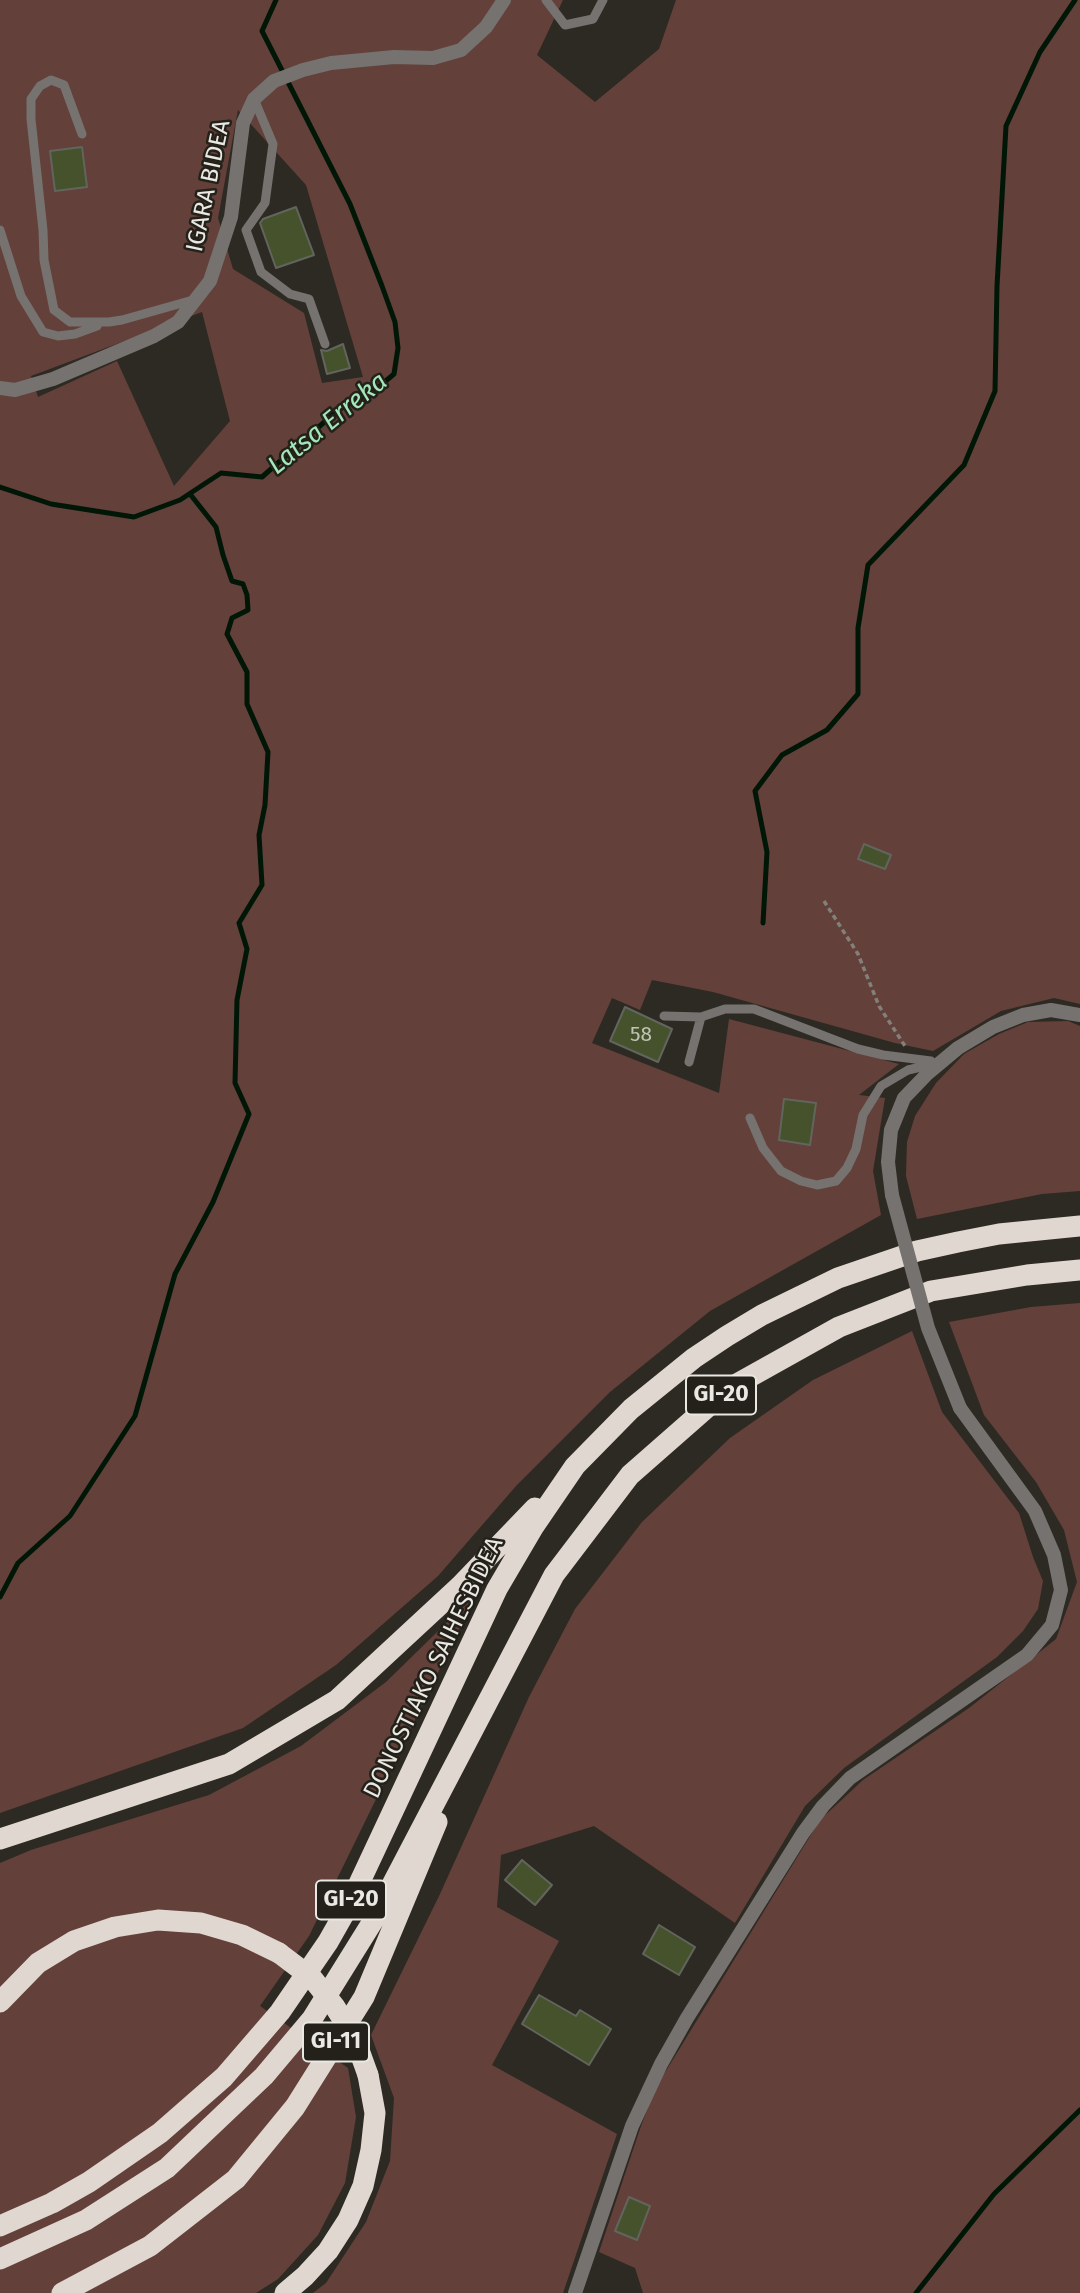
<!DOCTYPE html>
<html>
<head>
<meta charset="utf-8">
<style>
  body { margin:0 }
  canvas { display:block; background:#2d2a23 }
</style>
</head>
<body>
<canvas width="1080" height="2293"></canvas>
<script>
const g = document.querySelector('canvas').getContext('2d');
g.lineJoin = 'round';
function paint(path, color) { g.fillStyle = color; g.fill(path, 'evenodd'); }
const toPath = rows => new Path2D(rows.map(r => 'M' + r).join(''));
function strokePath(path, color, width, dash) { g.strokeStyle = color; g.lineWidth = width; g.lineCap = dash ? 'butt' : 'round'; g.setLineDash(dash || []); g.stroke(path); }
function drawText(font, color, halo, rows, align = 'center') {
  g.font = font + ' "Fira Sans",sans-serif'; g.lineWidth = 5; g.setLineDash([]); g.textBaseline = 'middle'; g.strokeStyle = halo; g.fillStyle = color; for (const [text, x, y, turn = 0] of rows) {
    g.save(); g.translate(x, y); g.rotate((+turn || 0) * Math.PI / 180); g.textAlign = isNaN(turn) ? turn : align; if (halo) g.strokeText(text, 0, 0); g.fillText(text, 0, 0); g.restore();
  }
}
paint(toPath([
  [0,0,563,0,537,55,595,102,659,49,676,0,1080,0,1080,1004,1054,998,1001,1011,933,1051,895,1043,713,992,652,980,640,1010,612,998,592,1043,719,1093,729,1019,899,1064,859,1095,885,1098,873,1171,881,1215,710,1311,610,1392,516,1486,438,1576,336,1665,243,1728,0,1813],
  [238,110,306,185,363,377,322,383,304,313,233,269,218,218],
  [202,312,230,421,174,486,117,361,38,397,31,376],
  [1068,1021,1080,1026,1080,1191,1042,1194,917,1219,906,1176,907,1142,915,1116,936,1083,964,1054,999,1034,1028,1022],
  [1080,1303,1080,2293,643,2293,635,2268,599,2252,641,2126,656,2087,820,1820,863,1780,969,1708,1056,1639,1077,1582,1064,1530,1036,1482,984,1415,949,1322,1031,1307],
  [912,1331,942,1412,1019,1513,1033,1557,1043,1581,1038,1609,1023,1631,997,1657,844,1768,805,1806,735,1923,594,1826,501,1855,497,1907,559,1941,492,2065,617,2134,563,2293,313,2293,326,2283,366,2222,390,2161,394,2098,371,2035,440,1894,529,1697,575,1609,642,1522,730,1438,813,1380],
  [477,1593,309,1936,260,2006,348,2068,356,2117,345,2183,318,2235,278,2279,256,2293,0,2293,0,1863,31,1850,209,1795,301,1746,386,1682]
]), '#634039');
strokePath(toPath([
  [0,487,51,504,134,517,180,500,221,473,262,477,338,410,375,390,394,374,398,348,395,322,382,286,350,204,262,31,276,0],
  [763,923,767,852,755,791,782,755,827,730,858,694,858,628,868,565,964,465,995,391,997,286,1006,126,1040,52,1075,0],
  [0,1597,18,1563,70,1516,135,1416,175,1274,213,1202,249,1114,235,1083,237,1000,247,949,239,923,262,885,259,835,265,805,268,752,247,704,247,672,227,634,232,618,248,610,247,595,243,584,232,581,223,555,216,527,190,494],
  [916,2293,994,2194,1080,2110]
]), '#001707', 5);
const building = toPath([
  [82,147,87,187,55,191,50,151,82,147],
  [296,207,314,255,276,268,260,223,263,219,296,207],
  [343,344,350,368,327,374,321,350,327,351,343,344],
  [864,844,891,855,885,869,858,859,864,844],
  [625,1007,672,1029,658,1062,610,1041,625,1007],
  [784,1099,816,1103,810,1145,779,1140,784,1099],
  [522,1860,552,1885,535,1905,505,1880,522,1860],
  [659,1925,695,1947,679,1975,643,1954,659,1925],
  [539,1995,576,2016,580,2010,611,2029,589,2065,522,2024,539,1995],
  [629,2197,650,2206,637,2240,615,2231,629,2197]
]);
paint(building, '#45522c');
strokePath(building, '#62655d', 2);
strokePath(toPath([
  [824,901,858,954,879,1006,905,1046]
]), '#828079', 3.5, [5, 3.5]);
strokePath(toPath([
  [546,0,565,25,593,19,603,0],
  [254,99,273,144,265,203,246,230,261,272,290,294,309,299,325,344],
  [82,134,64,85,51,80,40,86,31,99,31,119,43,230,44,260,54,310,70,322,109,322,122,320,193,300],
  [0,230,21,296,43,332,58,336,75,334,97,326],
  [664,1016,701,1017,725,1009,754,1009,858,1049,883,1055,931,1061],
  [689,1062,701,1017],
  [750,1118,763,1148,781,1171,801,1181,817,1185,836,1181,847,1168,856,1149,863,1115,881,1086,908,1070,938,1063]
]), '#76726f', 9);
strokePath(toPath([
  [0,388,15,390,53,379,154,336,178,322,210,281,231,217,243,123,254,99,274,81,303,70,331,63,394,57,433,58,461,50,486,27,504,0],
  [892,1195,888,1162,891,1130,904,1098,928,1073,958,1048,993,1027,1023,1015,1051,1010,1080,1015],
  [575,2293,632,2126,661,2064,687,2018,803,1833,823,1806,850,1778,1027,1655,1052,1625,1061,1590,1054,1555,1035,1511,960,1408]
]), '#76726f', 14);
strokePath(toPath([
  [0,1839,229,1764,337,1700,460,1586,535,1508],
  [0,2002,38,1963,74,1941,115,1927,158,1920,201,1923,242,1935,279,1953],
  [0,2226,52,2203,89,2182,160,2133,224,2077,280,2012,328,1942,349,1905,497,1589,534,1526,575,1466,631,1409,694,1358,727,1336,762,1315,838,1278,917,1251,958,1242,999,1234,1080,1226],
  [0,2259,86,2220,167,2168,264,2076,312,2019,373,1921,554,1575,630,1475,728,1389,839,1327,931,1291,1027,1275,1080,1270],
  [62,2293,150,2246,236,2179,295,2107,364,1997,437,1822],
  [285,2293,305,2276,328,2251,348,2220,363,2186,371,2150,375,2113,368,2075]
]), '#e0d7d0', 21);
strokePath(toPath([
  [892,1195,928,1328,960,1408]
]), '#76726f', 14);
strokePath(toPath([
  [279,1953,312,1978,335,2007,355,2039,368,2075]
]), '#e0d7d0', 21);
drawText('21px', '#c0c2b5', null, [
  ["58",641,1035]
]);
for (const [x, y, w] of [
  [721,1395,70],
  [351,1900,70],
  [336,2042,66]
]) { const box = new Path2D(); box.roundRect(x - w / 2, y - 19.5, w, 39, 5); g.fillStyle = '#232119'; g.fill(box); strokePath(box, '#e9e8e3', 2); }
drawText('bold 23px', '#e9e8e3', null, [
  ["GI-20",721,1395],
  ["GI-20",351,1900],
  ["GI-11",336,2042]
]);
drawText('24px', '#e9e8e3', '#232119', [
  ["IGARA BIDEA",209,186,-78],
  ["DONOSTIAKO SAIHESBIDEA",434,1668,-64]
]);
drawText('italic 26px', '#a3e8bb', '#232119', [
  ["Latsa Erreka",328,424,-39]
]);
</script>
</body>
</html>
